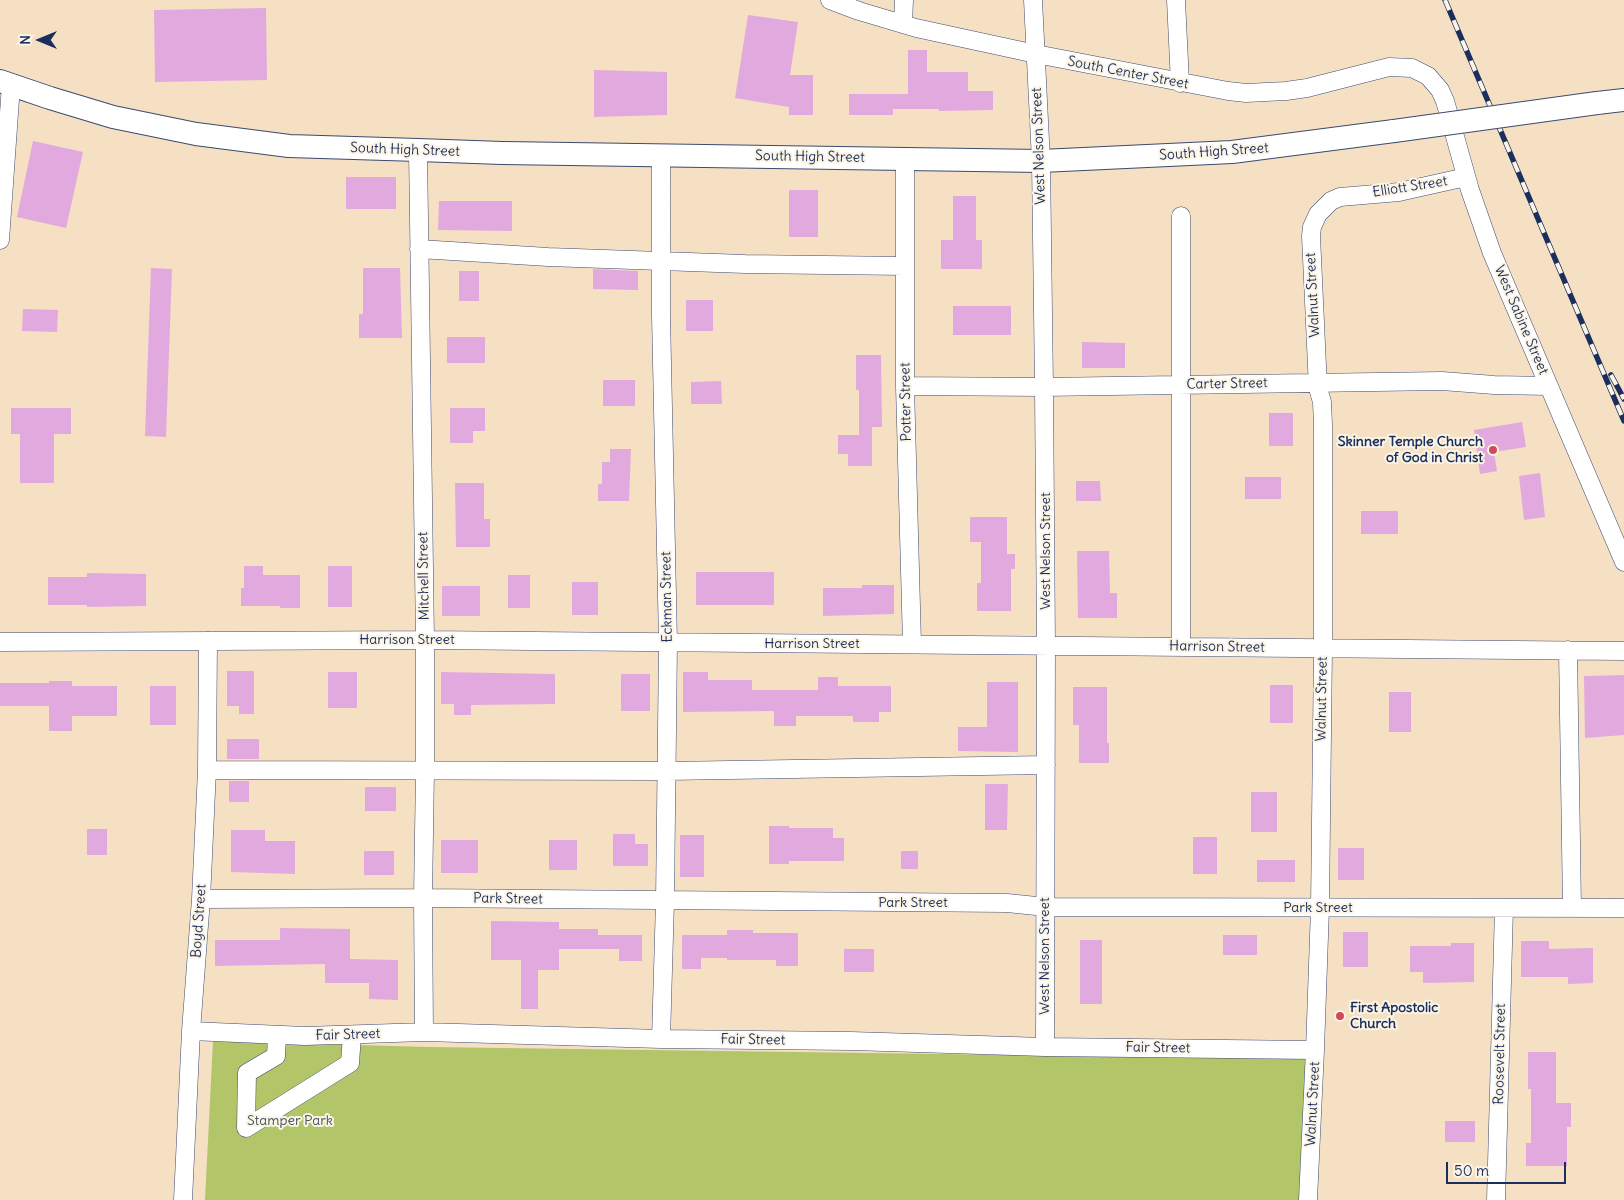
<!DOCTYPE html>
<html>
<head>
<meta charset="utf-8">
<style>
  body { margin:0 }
  #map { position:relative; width:1624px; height:1200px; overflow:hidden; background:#f5e0c4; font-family:Delius,sans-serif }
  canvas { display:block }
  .north { position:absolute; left:15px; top:15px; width:50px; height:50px; -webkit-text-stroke:4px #fcf5e5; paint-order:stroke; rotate:270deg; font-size:14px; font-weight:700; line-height:20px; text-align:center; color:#1b2f5e }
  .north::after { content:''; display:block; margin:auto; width:18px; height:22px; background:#1b2f5e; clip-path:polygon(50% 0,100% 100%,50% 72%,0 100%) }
  .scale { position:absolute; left:1446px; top:1162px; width:120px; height:22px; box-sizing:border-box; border:2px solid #1b2f5e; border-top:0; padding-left:6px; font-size:15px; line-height:18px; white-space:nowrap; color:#1b2f5e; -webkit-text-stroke:4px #fcf5e5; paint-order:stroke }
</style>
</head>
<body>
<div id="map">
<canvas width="1624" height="1200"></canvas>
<div class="north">N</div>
<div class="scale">50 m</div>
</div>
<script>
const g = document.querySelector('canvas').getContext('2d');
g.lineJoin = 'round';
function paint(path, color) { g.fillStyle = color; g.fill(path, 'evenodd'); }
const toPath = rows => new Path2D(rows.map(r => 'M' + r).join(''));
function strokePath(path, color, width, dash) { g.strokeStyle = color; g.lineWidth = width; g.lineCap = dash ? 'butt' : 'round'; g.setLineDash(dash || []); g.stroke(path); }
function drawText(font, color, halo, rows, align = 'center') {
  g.font = font + ' Delius,sans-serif'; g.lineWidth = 4; g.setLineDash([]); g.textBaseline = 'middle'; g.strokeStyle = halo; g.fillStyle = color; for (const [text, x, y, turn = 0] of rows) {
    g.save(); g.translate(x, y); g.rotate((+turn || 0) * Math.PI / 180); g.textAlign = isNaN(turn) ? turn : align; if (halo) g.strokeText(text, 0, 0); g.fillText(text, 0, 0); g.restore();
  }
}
paint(toPath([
  [213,1041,429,1047,1307,1059,1299,1200,205,1200]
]), '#b2c569');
paint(toPath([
  [266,8,267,80,155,82,154,10],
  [748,15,798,22,790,75,813,75,813,115,789,115,789,107,735,98],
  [908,50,927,50,927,72,968,72,968,91,993,91,993,110,939,111,939,109,893,109,893,115,849,115,849,94,908,94],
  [594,70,667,72,667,115,594,117],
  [33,141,83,152,66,228,17,217],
  [346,177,396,177,396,209,346,209],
  [789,190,818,190,818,237,789,237],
  [953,196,976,196,976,240,982,240,982,269,941,269,941,240,953,240],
  [439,201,512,201,512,231,438,230],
  [151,268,172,269,166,437,145,436],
  [363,268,400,268,402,338,359,338,359,314,363,314],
  [593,269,638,271,638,290,593,289],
  [459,271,479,271,479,301,459,301],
  [686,300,713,300,713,331,686,331],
  [953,306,1011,306,1011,335,953,335],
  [23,309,58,310,57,332,22,331],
  [447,337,485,337,485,363,447,363],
  [1082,342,1125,343,1125,368,1082,368],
  [856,355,881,355,882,427,872,427,872,466,848,466,848,454,838,454,838,435,859,435,859,390,856,390],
  [603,380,635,380,635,406,603,406],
  [721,381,722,404,691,404,691,382],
  [11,408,71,408,71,434,54,434,54,483,20,483,20,434,11,434],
  [450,408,485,408,485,431,473,431,473,443,450,443],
  [1269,413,1293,413,1293,446,1269,446],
  [1522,422,1526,447,1494,452,1497,471,1480,474,1474,430],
  [610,449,631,449,629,501,598,501,598,484,602,484,602,462,610,462],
  [1540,473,1545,517,1524,520,1519,476],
  [1245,477,1281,477,1281,499,1245,499],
  [1076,481,1100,481,1101,501,1076,501],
  [455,483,484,483,484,519,490,519,490,547,456,547],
  [1361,511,1398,511,1398,534,1361,534],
  [970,517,1007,517,1007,554,1015,554,1015,569,1011,569,1011,611,977,611,977,583,981,583,981,542,970,542],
  [1077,551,1109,551,1110,593,1117,593,1117,618,1078,618],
  [244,566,263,566,263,575,300,575,300,608,280,608,280,606,241,606,241,588,244,588],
  [328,566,352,566,352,607,328,607],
  [696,572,774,572,774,605,696,605],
  [87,573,146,574,146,606,87,607,87,605,48,605,48,577,87,577],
  [508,575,530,575,530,608,508,608],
  [572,582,598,582,598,615,572,615],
  [862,585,894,585,894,614,823,616,823,588,862,588],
  [442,586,480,586,480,616,442,616],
  [227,671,254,671,254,714,239,714,239,706,227,706],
  [328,672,357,672,357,708,328,708],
  [441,672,555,674,555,704,471,705,471,715,454,715,454,704,441,704],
  [683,672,708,672,708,680,752,680,752,690,818,690,818,677,838,677,838,686,891,686,891,712,879,712,879,722,853,722,853,716,796,716,796,726,774,726,774,711,683,712],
  [621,674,650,674,650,711,621,711],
  [1624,675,1624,735,1585,738,1584,676],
  [49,681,72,681,72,686,117,686,117,716,72,716,72,731,49,731,49,706,0,706,0,683,49,683],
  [987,682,1018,682,1018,752,958,751,958,727,987,727],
  [1270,685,1293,685,1293,723,1270,723],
  [150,686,176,686,176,725,150,725],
  [1073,687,1107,687,1107,743,1109,743,1109,763,1079,763,1079,725,1073,725],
  [1389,692,1411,692,1411,732,1389,732],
  [227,739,259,739,259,759,227,759],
  [229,781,249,781,249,802,229,802],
  [985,784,1008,784,1007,830,985,830],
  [365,787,396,787,396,811,365,811],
  [1251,792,1277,792,1277,832,1251,832],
  [769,826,789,826,789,828,833,828,833,838,844,838,844,861,789,861,789,864,769,864],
  [87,829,107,829,107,855,87,855],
  [231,830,265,830,265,841,295,841,295,874,231,872],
  [613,834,635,834,635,844,648,844,648,866,613,866],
  [680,835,704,835,704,877,680,877],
  [1193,837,1217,837,1217,874,1193,874],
  [441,840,478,840,478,873,441,873],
  [549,840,577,840,577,870,549,870],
  [1338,848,1364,848,1364,880,1338,880],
  [364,851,394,851,394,875,364,875],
  [901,851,918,851,918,869,901,869],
  [1257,860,1295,860,1295,882,1257,882],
  [491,921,559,922,559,929,598,929,598,935,642,935,642,961,619,961,619,949,559,949,559,970,538,970,538,1009,521,1009,521,960,491,960],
  [280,928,350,929,350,959,398,960,398,1000,369,999,369,983,325,983,325,964,215,966,215,940,280,940],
  [727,930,753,930,753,933,798,933,798,966,776,966,776,960,727,960,727,958,701,958,701,969,682,969,682,935,727,935],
  [1343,932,1368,932,1368,967,1343,967],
  [1223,935,1257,935,1257,955,1223,955],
  [1080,940,1102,940,1102,1004,1080,1004],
  [1521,941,1549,941,1549,949,1593,948,1593,983,1568,984,1568,977,1521,977],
  [1451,943,1474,943,1474,982,1423,983,1423,972,1410,972,1410,946,1451,946],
  [844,949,874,949,874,972,844,972],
  [1528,1052,1556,1052,1556,1103,1571,1103,1571,1127,1567,1127,1567,1166,1526,1166,1526,1143,1531,1143,1531,1089,1528,1089],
  [1445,1121,1475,1121,1475,1142,1445,1142]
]), '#e2a9de');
const minor = toPath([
  [830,0,859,11,916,28,1036,54,1228,91,1246,93,1286,91,1307,88,1389,67,1412,68,1428,76,1440,90,1445,101,1470,190,1492,253,1624,562],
  [1033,0,1041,161,1044,387,1046,645,1045,1047],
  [1176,0,1180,83],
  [903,24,904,0],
  [418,150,425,640,425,770,423,898,424,1032],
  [905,159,905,386,912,644],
  [1181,216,1181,646],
  [0,240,11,85],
  [419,249,548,257,745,264,905,266],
  [905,386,1044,387,1442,381,1494,385,1549,386],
  [0,642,425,640,1624,651],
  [1568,650,1572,908],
  [207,770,667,771,1046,765],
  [201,899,423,898,1007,903,1046,907,1624,908],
  [191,1031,305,1036,424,1032,661,1039,851,1041,1045,1047,1315,1050],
  [277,1035,276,1056,247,1073,246,1128,350,1063,352,1035],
  [661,1039,665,901,668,643,661,315,661,156],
  [183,1200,191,1031,201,899,207,770,208,641],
  [1308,1200,1315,1050,1320,908,1323,648,1323,425,1322,402,1318,388,1311,236,1312,227,1318,214,1331,201,1340,197,1399,192,1466,177],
  [1496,1200,1504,908]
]);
const major = toPath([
  [0,81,50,98,113,117,196,134,289,146,418,150,502,153,1041,161,1232,152,1394,131],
  [1597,103,1624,100]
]);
strokePath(minor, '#3c4a6d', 19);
strokePath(major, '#3c4a6d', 24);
strokePath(minor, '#fff', 18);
strokePath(major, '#fff', 22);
const rail = toPath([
  [1445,0,1624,421],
  [1611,375,1624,399]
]);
strokePath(rail, '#1b2f5e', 5.5);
strokePath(rail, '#fcf5e5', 4, [11]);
const majorBridge = toPath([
  [1394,131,1597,103]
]);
strokePath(majorBridge, '#3c4a6d', 24, []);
strokePath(majorBridge, '#fff', 22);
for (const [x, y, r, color] of [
  [1493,450,5,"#d1495b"],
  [1340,1016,5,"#d1495b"]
]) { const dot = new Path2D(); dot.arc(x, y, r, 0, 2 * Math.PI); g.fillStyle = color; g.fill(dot); strokePath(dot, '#fcf5e5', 2); }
drawText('14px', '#1b2f5e', '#fcf5e5', [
  ["South Center Street",1128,73,11],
  ["West Nelson Street",1039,146,-92],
  ["South High Street",405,150,2],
  ["South High Street",1214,152,-4],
  ["South High Street",810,157,1],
  ["Elliott Street",1410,187,-9],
  ["Walnut Street",1313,295,-93],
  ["West Sabine Street",1521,320,67],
  ["Carter Street",1227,384,-1],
  ["Potter Street",906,402,-91],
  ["West Nelson Street",1046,551,-90],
  ["Mitchell Street",424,576,-91],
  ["Eckman Street",667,597,-91],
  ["Harrison Street",407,640],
  ["Harrison Street",812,644],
  ["Harrison Street",1217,647,1],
  ["Walnut Street",1322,699,-89],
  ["Park Street",508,899,1],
  ["Park Street",913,903],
  ["Park Street",1318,908],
  ["Boyd Street",199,921,-86],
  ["West Nelson Street",1045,956,-90],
  ["Fair Street",348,1035,-2],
  ["Fair Street",753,1040,1],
  ["Fair Street",1158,1048,1],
  ["Roosevelt Street",1500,1054,-89],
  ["Walnut Street",1313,1104,-87]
]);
drawText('bold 14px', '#1b2f5e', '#fcf5e5', [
  ["Skinner Temple Church",1483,442],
  ["of God in Christ",1483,458],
  ["First Apostolic",1350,1008,"left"],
  ["Church",1350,1024,"left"]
], 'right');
drawText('14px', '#415461', '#fcf5e5', [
  ["Stamper Park",290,1121]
]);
</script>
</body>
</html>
